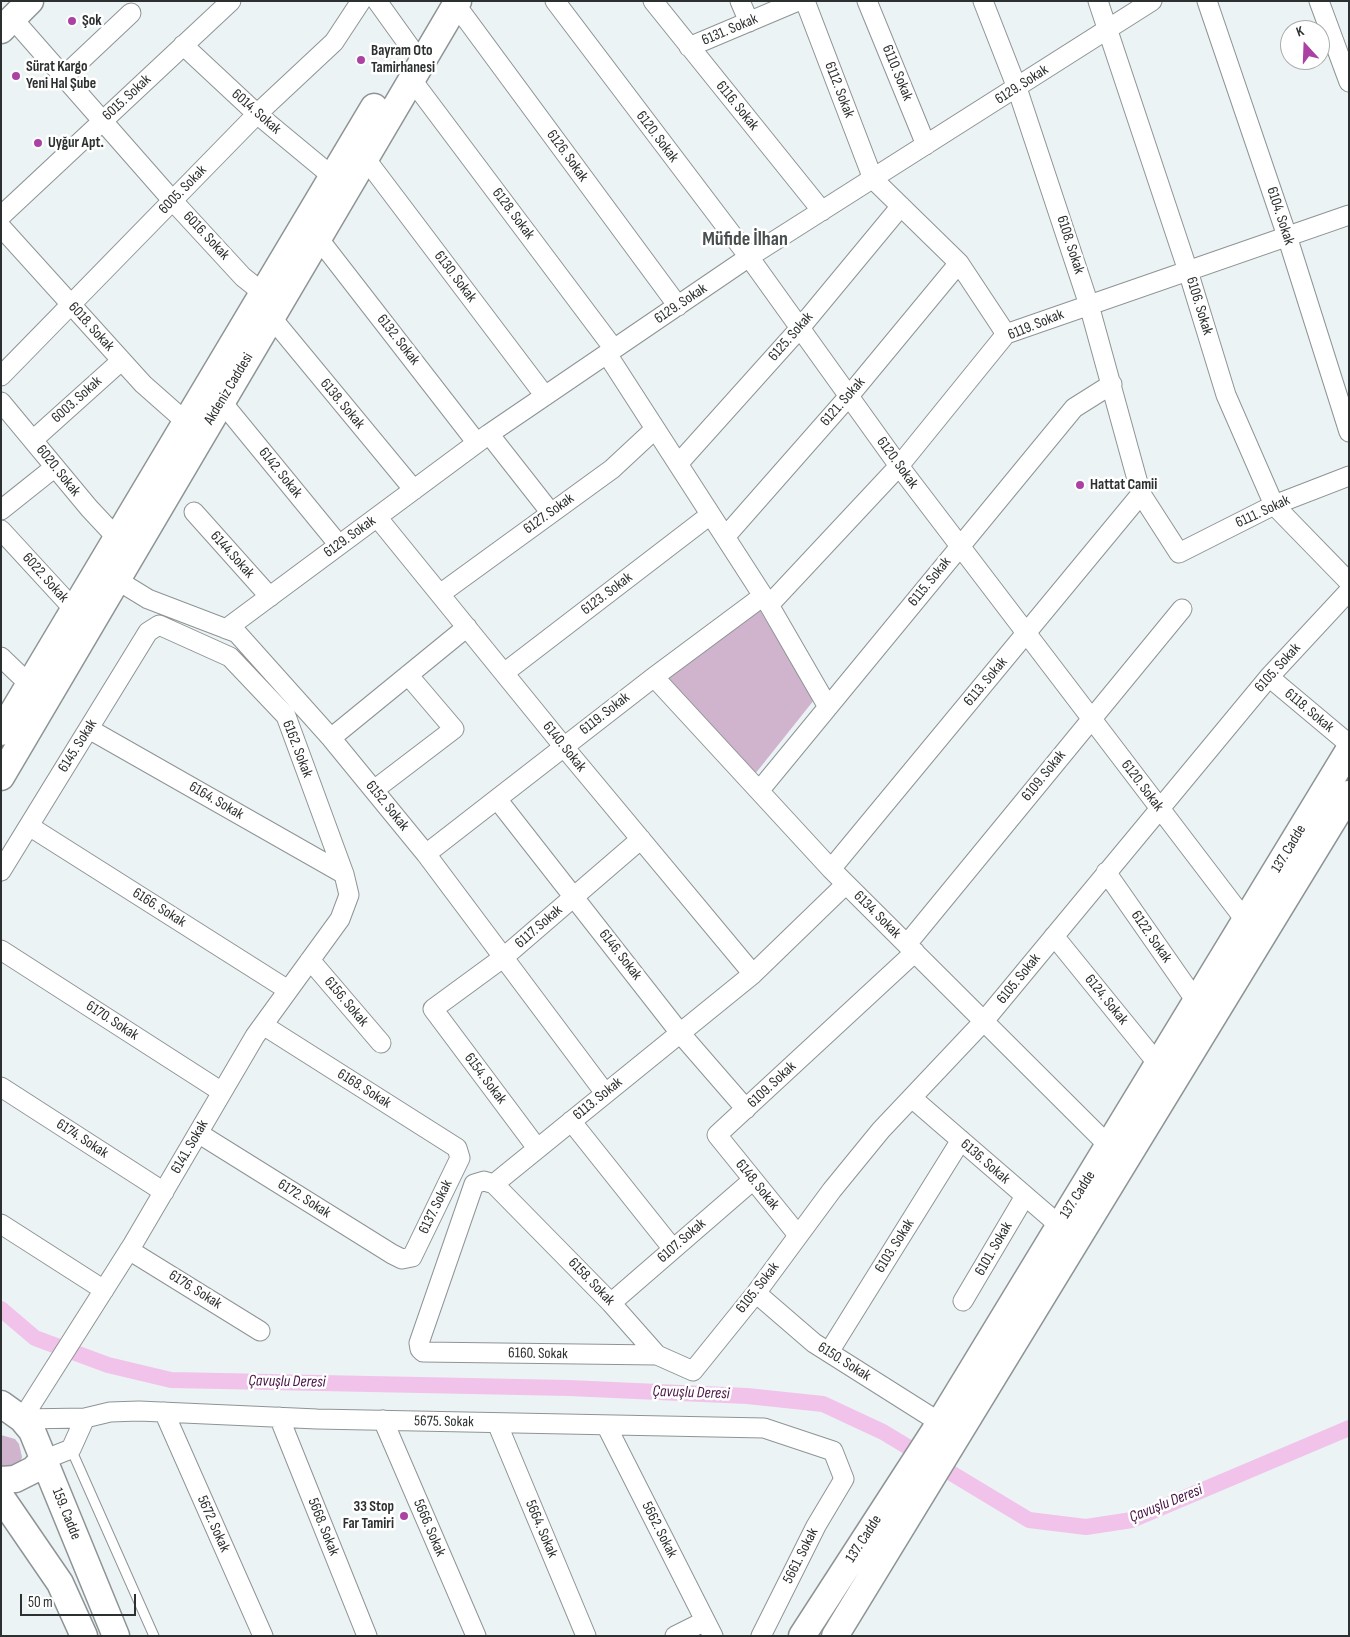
<!DOCTYPE html>
<html>
<head>
<meta charset="utf-8">
<style>
  body { margin:0 }
  #map { position:relative; width:1350px; height:1637px; overflow:hidden; background:#ecf3f4; font-family:"Sofia Sans Condensed",sans-serif }
  canvas { display:block }
  .frame { position:absolute; inset:0; border:2px solid #2d3030; pointer-events:none }
  .north { position:absolute; left:1280px; top:20px; width:50px; height:50px; box-sizing:border-box; background:#fff; border:1px solid #abacac; border-radius:50%; rotate:340deg; font-size:14px; font-weight:700; line-height:20px; text-align:center; color:#2d3030 }
  .north::after { content:''; display:block; margin:auto; width:18px; height:22px; background:#ab42a3; clip-path:polygon(50% 0,100% 100%,50% 72%,0 100%) }
  .scale { position:absolute; left:20px; top:1594px; width:116px; height:22px; box-sizing:border-box; border:2px solid #2d3030; border-top:0; padding-left:6px; font-size:15px; line-height:18px; white-space:nowrap; color:#2d3030; -webkit-text-stroke:4px #fff; paint-order:stroke }
</style>
</head>
<body>
<div id="map">
<canvas width="1350" height="1637"></canvas>
<div class="frame"></div>
<div class="north">K</div>
<div class="scale">50 m</div>
</div>
<script>
const g = document.querySelector('canvas').getContext('2d');
g.lineJoin = 'round';
function paint(path, color) { g.fillStyle = color; g.fill(path, 'evenodd'); }
const toPath = rows => new Path2D(rows.map(r => 'M' + r).join(''));
function strokePath(path, color, width, dash) { g.strokeStyle = color; g.lineWidth = width; g.lineCap = dash ? 'butt' : 'round'; g.setLineDash(dash || []); g.stroke(path); }
function drawText(font, color, halo, rows, align = 'center') {
  g.font = font + ' "Sofia Sans Condensed",sans-serif'; g.lineWidth = 5; g.setLineDash([]); g.textBaseline = 'middle'; g.strokeStyle = halo; g.fillStyle = color; for (const [text, x, y, turn = 0] of rows) {
    g.save(); g.translate(x, y); g.rotate((+turn || 0) * Math.PI / 180); g.textAlign = isNaN(turn) ? turn : align; if (halo) g.strokeText(text, 0, 0); g.fillText(text, 0, 0); g.restore();
  }
}
paint(toPath([
  [758,607,814,700,755,774,662,677],
  [1,1435,15,1439,19,1444,22,1457,20,1463,1,1474]
]), '#d0b3cc');
strokePath(toPath([
  [1,1309,35,1338,108,1365,171,1380,569,1388,747,1396,823,1404,883,1432,1029,1520,1086,1527,1132,1520,1349,1428]
]), '#f1c3ea', 16);
const lane = toPath([
  [71,1449,154,1636]
]);
const street = toPath([
  [377,1,410,47],
  [555,1,749,257,899,466,1245,920],
  [653,1,822,211],
  [740,1,749,22],
  [805,1,873,179,959,263,1006,334],
  [867,1,926,145],
  [983,1,1017,88,1089,305,1141,494,1179,553,1274,505,1349,476],
  [1098,1,1188,271,1226,395,1274,505,1349,582],
  [1207,1,1287,236,1349,432],
  [1319,1,1349,82],
  [456,5,678,306],
  [13,19,172,200,243,277,263,293],
  [183,45,257,114,333,177],
  [689,47,798,1],
  [63,77,131,13],
  [412,80,614,349],
  [365,158,545,396],
  [1,216,231,1],
  [1,227,143,384,186,422],
  [318,238,477,443],
  [271,317,414,490],
  [607,354,769,605,828,707],
  [1,376,257,114,334,42,361,1],
  [221,401,339,545],
  [1,402,89,508,117,538],
  [489,434,551,513],
  [33,440,121,361],
  [678,464,800,328,901,206],
  [1,510,55,467],
  [194,512,270,597],
  [377,517,564,747,753,974],
  [1,530,81,617],
  [725,537,849,396,959,263],
  [117,580,148,599,237,633,331,738,426,854,605,1093],
  [440,594,612,469,655,429],
  [769,605,899,466,1006,334,1349,215],
  [226,629,489,434,749,257,1152,1],
  [1,657,30,685],
  [504,673,710,515],
  [654,677,831,869,1108,1145],
  [1269,677,1349,744],
  [89,729,344,874],
  [331,738,467,627],
  [374,790,454,729,408,675],
  [759,791,1074,408,1112,384],
  [497,799,680,1033,746,1109],
  [29,826,288,990],
  [426,854,654,677,763,596],
  [831,869,1141,494],
  [1,871,148,632,159,625,230,657,286,716,344,874,349,895,340,919,255,1036,133,1244,22,1419],
  [1106,872,1196,1001],
  [1054,936,1158,1064],
  [907,944,1182,609],
  [1,950,222,1092],
  [310,960,381,1043],
  [1,1087,164,1192],
  [912,1098,1059,1225],
  [571,1121,673,1249],
  [198,1133,392,1254,402,1259,412,1257,460,1158,457,1148,263,1025],
  [537,1148,433,1009,504,957,641,839],
  [494,1184,611,1303,657,1355,693,1371,756,1293,832,1190,881,1130,984,1021,1269,677,1349,591],
  [494,1184,753,974,846,884],
  [494,1184,484,1181,474,1184,419,1343,420,1349,423,1352,657,1355],
  [1,1224,104,1290],
  [798,1235,717,1135,915,952],
  [129,1250,260,1331],
  [756,1293,814,1343,939,1422],
  [963,1301,1025,1196],
  [611,1303,753,1180],
  [829,1352,961,1140],
  [164,1412,263,1636],
  [279,1417,367,1636],
  [22,1419,85,1418,110,1412,139,1411,317,1419,764,1428,833,1451,844,1479,816,1526,761,1636],
  [383,1420,476,1636],
  [497,1423,586,1636],
  [606,1425,713,1636],
  [43,1460,71,1449,85,1418],
  [675,1636,705,1621]
]);
const secondary = toPath([
  [1,30,30,1],
  [1,732,374,107],
  [1,777,458,1],
  [1,1404,22,1419,32,1431,116,1636],
  [1,1480,15,1479,33,1470,43,1460],
  [1,1497,60,1583,84,1636],
  [802,1636,934,1432,1349,750],
  [835,1636,1349,794]
]);
strokePath(lane, '#8e9495', 11);
strokePath(street, '#8e9495', 21);
strokePath(secondary, '#8e9495', 29);
strokePath(lane, '#fff', 9);
strokePath(street, '#fff', 19);
strokePath(secondary, '#fff', 26);
for (const [x, y, r, color] of [
  [72,21,5,"#ab42a3"],
  [361,60,5,"#ab42a3"],
  [16,76,5,"#ab42a3"],
  [38,143,5,"#ab42a3"],
  [1080,485,5,"#ab42a3"],
  [404,1516,5,"#ab42a3"]
]) { const dot = new Path2D(); dot.arc(x, y, r, 0, 2 * Math.PI); g.fillStyle = color; g.fill(dot); strokePath(dot, '#fff', 2); }
drawText('bold 15px', '#2d3030', '#fff', [
  ["Şok",82,21],
  ["Bayram Oto",371,51],
  ["Tamirhanesi",371,68],
  ["Sürat Kargo",26,67],
  ["Yeni Hal Şube",26,84],
  ["Uyğur Apt.",48,143],
  ["Hattat Camii",1090,485],
  ["33 Stop",394,1507,"right"],
  ["Far Tamiri",394,1524,"right"]
], 'left');
drawText('15px', '#2d3030', '#fff', [
  ["6131. Sokak",730,30,-23],
  ["6110. Sokak",897,73,68],
  ["6129. Sokak",1022,85,-33],
  ["6112. Sokak",839,90,69],
  ["6015. Sokak",127,98,-43],
  ["6116. Sokak",737,106,51],
  ["6014. Sokak",256,112,41],
  ["6120. Sokak",657,137,53],
  ["6126. Sokak",567,156,54],
  ["6005. Sokak",183,190,-46],
  ["6128. Sokak",513,214,53],
  ["6104. Sokak",1280,216,72],
  ["6016. Sokak",206,236,47],
  ["6108. Sokak",1070,245,72],
  ["6130. Sokak",455,277,53],
  ["6129. Sokak",681,304,-34],
  ["6106. Sokak",1199,306,73],
  ["6119. Sokak",1036,325,-22],
  ["6018. Sokak",91,327,48],
  ["6125. Sokak",791,337,-49],
  ["6132. Sokak",398,340,52],
  ["Akdeniz Caddesi",229,389,-59],
  ["6003. Sokak",77,400,-42],
  ["6121. Sokak",843,402,-49],
  ["6138. Sokak",342,404,50],
  ["6120. Sokak",897,463,54],
  ["6020. Sokak",58,471,51],
  ["6142. Sokak",280,473,51],
  ["6111. Sokak",1263,512,-25],
  ["6127. Sokak",549,514,-36],
  ["6129. Sokak",350,537,-36],
  ["6144.Sokak",232,555,48],
  ["6022. Sokak",45,578,48],
  ["6115. Sokak",930,582,-51],
  ["6123. Sokak",607,594,-37],
  ["6105. Sokak",1278,668,-48],
  ["6113. Sokak",986,682,-50],
  ["6118. Sokak",1309,711,40],
  ["6119. Sokak",605,714,-38],
  ["6145. Sokak",78,746,-58],
  ["6140. Sokak",564,747,51],
  ["6162. Sokak",297,749,69],
  ["6109. Sokak",1044,776,-51],
  ["6120. Sokak",1142,786,53],
  ["6164. Sokak",216,801,30],
  ["6152. Sokak",387,806,51],
  ["137. Cadde",1289,849,-59],
  ["6166. Sokak",159,908,32],
  ["6134. Sokak",877,915,45],
  ["6117. Sokak",539,927,-41],
  ["6122. Sokak",1151,937,55],
  ["6146. Sokak",620,955,52],
  ["6105. Sokak",1019,979,-51],
  ["6124. Sokak",1106,1000,51],
  ["6156. Sokak",346,1002,50],
  ["6170. Sokak",112,1021,33],
  ["6154. Sokak",485,1079,53],
  ["6109. Sokak",772,1085,-43],
  ["6168. Sokak",364,1089,32],
  ["6113. Sokak",598,1099,-39],
  ["6174. Sokak",82,1139,33],
  ["6141. Sokak",190,1147,-60],
  ["6136. Sokak",985,1162,41],
  ["6148. Sokak",757,1185,51],
  ["137. Cadde",1078,1195,-58],
  ["6172. Sokak",304,1199,32],
  ["6137. Sokak",436,1207,-64],
  ["6107. Sokak",682,1241,-41],
  ["6103. Sokak",895,1246,-58],
  ["6101. Sokak",994,1249,-60],
  ["6158. Sokak",591,1282,46],
  ["6105. Sokak",758,1288,-52],
  ["6176. Sokak",195,1290,32],
  ["6160. Sokak",538,1354,1],
  ["6150. Sokak",844,1362,32],
  ["5675. Sokak",444,1422,1],
  ["159. Cadde",66,1514,68],
  ["5672. Sokak",213,1524,66],
  ["5668. Sokak",323,1527,68],
  ["5666. Sokak",429,1528,67],
  ["5664. Sokak",541,1529,67],
  ["5662. Sokak",659,1530,63],
  ["137. Cadde",864,1539,-57],
  ["5661. Sokak",801,1556,-63]
]);
drawText('italic 16px', '#4a1546', '#fff', [
  ["Çavuşlu Deresi",287,1382,1],
  ["Çavuşlu Deresi",691,1393,2],
  ["Çavuşlu Deresi",1166,1504,-22]
]);
drawText('bold 20px', '#494e4f', '#fff', [
  ["Müfide İlhan",745,240]
]);
</script>
</body>
</html>
